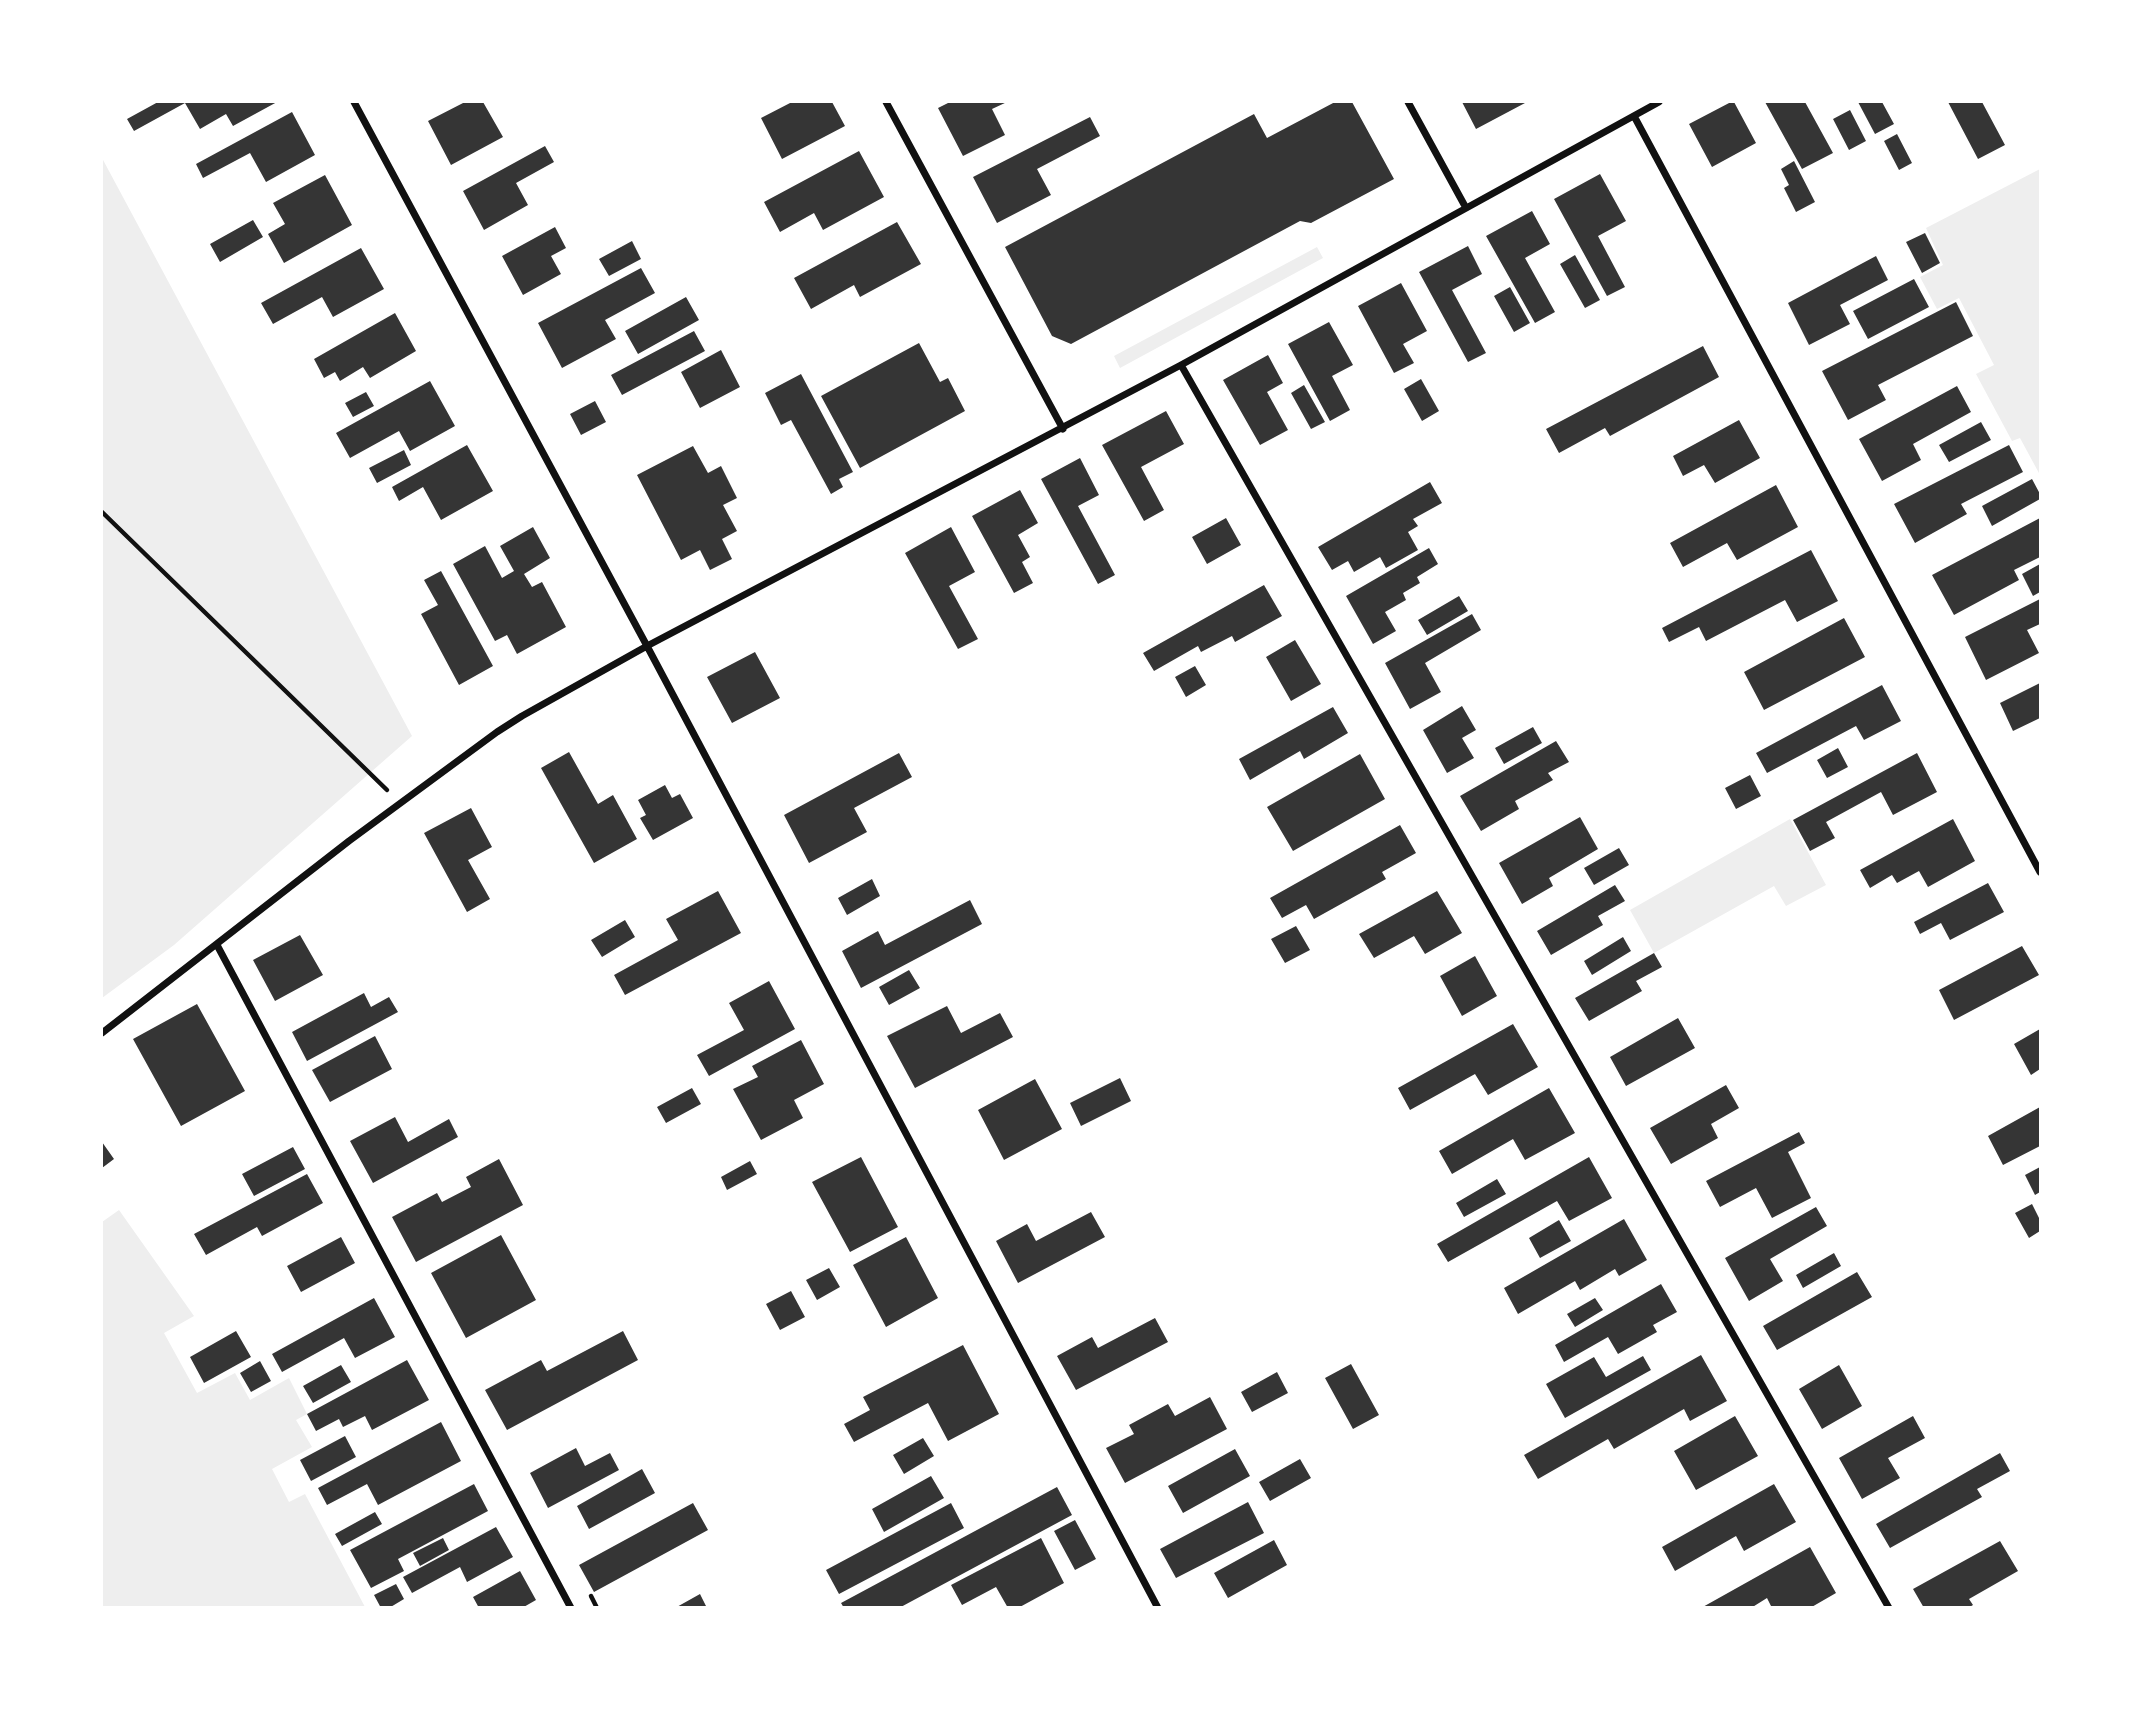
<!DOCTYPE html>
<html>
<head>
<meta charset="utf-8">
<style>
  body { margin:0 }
  #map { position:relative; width:2142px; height:1709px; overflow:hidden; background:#fff; font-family:"Sofia Sans Condensed",sans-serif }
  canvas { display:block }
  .frame { position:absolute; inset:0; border:103px solid #fff; pointer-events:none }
</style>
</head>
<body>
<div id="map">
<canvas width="2142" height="1709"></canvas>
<div class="frame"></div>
</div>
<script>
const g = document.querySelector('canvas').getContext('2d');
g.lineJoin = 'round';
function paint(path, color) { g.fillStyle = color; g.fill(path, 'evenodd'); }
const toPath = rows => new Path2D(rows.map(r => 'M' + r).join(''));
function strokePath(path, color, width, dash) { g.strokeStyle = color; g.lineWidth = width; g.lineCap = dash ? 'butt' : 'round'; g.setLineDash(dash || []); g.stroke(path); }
paint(toPath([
  [102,158,412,736,174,945,102,998],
  [2040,169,2040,475,2020,438,2012,441,1976,374,1994,365,1959,298,1937,309,1920,277,1943,265,1926,228],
  [1317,247,1323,258,1120,368,1114,356],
  [1790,819,1826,885,1786,906,1774,886,1654,953,1630,910],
  [119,1210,194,1316,164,1333,197,1393,235,1373,250,1400,289,1378,307,1414,296,1420,312,1447,272,1469,289,1502,305,1494,365,1607,102,1607,102,1222]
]), '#eee');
paint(toPath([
  [158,102,277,102,233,126,226,114,200,129,185,103,134,131,127,119],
  [465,102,483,102,503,137,451,165,428,121],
  [792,102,832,102,845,126,782,159,761,118],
  [950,102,1007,102,992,109,1005,135,963,156,938,108],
  [1335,102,1352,102,1394,179,1311,223,1300,221,1071,344,1052,336,1005,247,1254,114,1267,138],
  [1462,102,1524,102,1525,103,1476,129],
  [1731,102,1734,102,1756,143,1712,167,1689,124],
  [1765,102,1805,102,1833,153,1802,169],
  [1858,102,1882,102,1894,124,1875,134],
  [1948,102,1982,102,2005,145,1978,159],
  [1850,110,1866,141,1849,150,1833,119],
  [292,112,315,155,266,182,250,153,203,178,196,164],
  [1090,117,1100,136,1037,169,1051,195,997,223,973,177],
  [1897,134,1912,163,1899,170,1884,141],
  [545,146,554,162,516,183,528,205,484,230,463,191],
  [859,151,884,197,823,230,814,213,780,232,764,202],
  [1794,161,1815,202,1796,212,1784,188,1789,185,1781,169],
  [1600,174,1626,221,1598,236,1625,287,1607,296,1554,199],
  [325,175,352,225,284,263,268,234,285,224,273,203],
  [1532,211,1550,244,1525,258,1555,312,1535,323,1486,236],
  [253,220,263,237,220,262,210,244],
  [897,222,921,264,860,297,854,285,811,309,794,278],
  [555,227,566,248,551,256,561,274,523,295,502,256],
  [1925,233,1940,263,1922,273,1906,242],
  [632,241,641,259,609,276,599,259],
  [1468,246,1482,274,1452,290,1486,353,1468,362,1419,272],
  [361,248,384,289,333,317,322,297,273,324,261,303],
  [1575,255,1600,300,1585,308,1560,264],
  [1876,256,1888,280,1840,305,1850,324,1809,345,1788,303],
  [641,268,655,293,605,320,616,339,562,368,538,323],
  [1914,279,1929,307,1868,339,1853,311],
  [1401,283,1427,331,1403,344,1414,363,1394,373,1358,306],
  [1510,287,1530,323,1514,332,1494,296],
  [686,297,699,320,638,354,625,331],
  [1956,302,1973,336,1878,385,1886,400,1848,420,1822,371],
  [395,313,416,351,370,378,363,367,340,381,335,372,324,378,314,359],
  [1329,322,1353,365,1332,376,1350,410,1330,421,1288,344],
  [694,331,705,351,622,395,611,375],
  [919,343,940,382,948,378,965,411,860,468,821,396],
  [1703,346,1719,377,1610,436,1605,428,1559,453,1546,429],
  [721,350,740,387,700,408,681,372],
  [1268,355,1283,383,1267,392,1288,430,1260,445,1223,380],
  [801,374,853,472,839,479,843,487,831,494,791,420,781,425,765,393],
  [1421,379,1439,411,1422,421,1404,389],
  [430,381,455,426,410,451,399,431,350,458,336,433],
  [1304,385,1325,422,1311,429,1291,393],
  [1957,386,1971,412,1913,444,1921,460,1882,481,1859,439],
  [366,392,374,406,353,417,345,403],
  [595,401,606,422,581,435,570,414],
  [1166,411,1184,444,1141,467,1164,510,1144,521,1102,445],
  [1739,420,1760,458,1715,483,1704,465,1683,476,1673,456],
  [1981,422,1991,440,1949,462,1939,445],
  [467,445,493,491,441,520,423,487,399,501,392,487],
  [2009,445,2023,472,1961,504,1967,514,1915,543,1894,504],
  [693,446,708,473,721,466,737,498,723,505,737,531,722,539,732,559,710,570,700,550,681,560,637,475],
  [404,450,411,465,377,483,369,468],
  [1080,458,1099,495,1078,506,1115,575,1098,584,1041,479],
  [2032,479,2040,494,2040,499,1992,526,1982,506],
  [1430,482,1442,503,1413,519,1418,526,1408,532,1418,550,1386,568,1380,557,1354,572,1348,561,1332,570,1318,547],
  [1776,485,1798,527,1737,560,1727,543,1683,567,1670,543],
  [1020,490,1038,523,1018,535,1030,557,1022,562,1033,583,1014,593,972,516],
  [1226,518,1241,545,1207,564,1192,537],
  [2040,518,2040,557,2014,570,2019,580,1954,615,1932,575],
  [533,527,550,558,524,574,532,587,542,582,566,627,517,654,507,635,495,641,453,564,485,546,502,578,514,571,500,546],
  [951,527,975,572,949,586,978,639,958,649,905,553],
  [1429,548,1438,564,1417,577,1420,583,1403,593,1406,600,1385,612,1396,631,1373,644,1346,596],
  [1811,550,1838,601,1797,622,1785,600,1706,641,1699,627,1669,642,1662,628],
  [2040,564,2040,592,2033,596,2022,574],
  [441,571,493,666,459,685,421,614,438,605,424,580],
  [1264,585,1282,616,1235,642,1232,636,1201,652,1198,646,1154,671,1143,653],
  [1459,596,1468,611,1427,635,1418,620],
  [2040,599,2040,624,2027,630,2039,653,1986,680,1965,637],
  [1472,614,1481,630,1425,663,1441,692,1410,709,1385,663],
  [1844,618,1865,657,1764,710,1744,672],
  [1295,640,1321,684,1291,701,1266,657],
  [755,652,780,698,732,723,707,677],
  [1195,666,1206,685,1186,697,1175,677],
  [2040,683,2040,718,2013,731,2000,703],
  [1882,685,1901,721,1864,740,1856,726,1767,773,1756,753],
  [1462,706,1476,730,1462,738,1474,758,1447,773,1423,730],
  [1333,707,1348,733,1304,759,1300,751,1250,780,1239,759],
  [1533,727,1542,743,1504,764,1495,748],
  [1556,741,1569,762,1548,773,1553,780,1515,801,1519,809,1481,831,1460,796],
  [1838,748,1848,767,1827,778,1817,760],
  [569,752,598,804,613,795,637,839,594,863,541,768],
  [899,753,912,777,854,808,867,832,809,863,784,815],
  [1917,753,1937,792,1893,815,1881,792,1826,822,1835,838,1810,851,1793,820],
  [1360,754,1385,799,1293,851,1267,807],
  [1750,775,1761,796,1736,809,1725,788],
  [665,785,672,798,680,794,693,818,653,840,640,818,646,815,638,800],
  [471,808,492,847,468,860,490,899,467,912,424,833],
  [1580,817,1598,849,1549,878,1553,886,1522,904,1499,863],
  [1953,819,1975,861,1928,887,1919,871,1897,883,1892,875,1870,888,1860,870],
  [1400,825,1416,853,1382,872,1386,879,1314,919,1306,905,1282,918,1270,898],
  [1619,848,1629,865,1594,885,1584,868],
  [872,879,880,896,847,915,838,898],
  [1988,883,2004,912,1950,940,1941,923,1920,934,1914,922],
  [1615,885,1625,901,1598,916,1603,925,1551,955,1537,931],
  [718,891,741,933,625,995,614,975,678,940,666,919],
  [1437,891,1462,933,1425,954,1414,936,1374,958,1359,934],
  [970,900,982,924,861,988,842,951,878,931,885,945],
  [625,920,635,937,602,957,591,940],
  [1296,926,1310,950,1285,963,1271,939],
  [300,935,323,975,275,1001,253,960],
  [1623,937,1631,951,1592,975,1584,961],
  [2022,946,2039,975,1954,1020,1939,990],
  [1654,953,1662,967,1636,981,1642,991,1589,1021,1575,998],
  [1475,956,1497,996,1462,1016,1440,976],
  [909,970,920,988,889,1005,879,987],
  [769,981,795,1029,709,1076,697,1055,744,1030,729,1003],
  [364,993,371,1007,389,997,398,1012,307,1061,292,1032],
  [197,1004,245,1091,181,1126,133,1039],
  [947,1006,961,1033,1000,1013,1013,1037,915,1088,887,1036],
  [1678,1018,1695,1048,1626,1086,1610,1057],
  [1513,1024,1538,1067,1488,1095,1475,1074,1410,1110,1398,1088],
  [2040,1029,2040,1069,2031,1075,2014,1044],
  [375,1036,392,1069,330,1102,312,1070],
  [801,1040,824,1084,794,1100,803,1118,761,1140,733,1089,758,1077,752,1066],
  [1120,1078,1131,1101,1081,1126,1070,1103],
  [1035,1079,1062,1129,1004,1160,978,1110],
  [1726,1085,1739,1108,1711,1124,1718,1138,1671,1164,1650,1128],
  [692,1088,701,1104,666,1123,657,1107],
  [1549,1088,1575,1133,1525,1160,1513,1139,1452,1174,1439,1151],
  [2040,1107,2040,1146,2003,1165,1988,1136],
  [395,1117,408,1142,449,1119,458,1137,373,1183,350,1141],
  [1799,1132,1805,1143,1788,1152,1811,1198,1772,1218,1756,1188,1720,1207,1706,1181],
  [102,1142,114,1159,102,1168],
  [293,1147,305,1169,254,1196,242,1174],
  [861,1157,898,1227,850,1252,812,1182],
  [1589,1157,1612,1198,1569,1221,1557,1201,1448,1262,1437,1244],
  [499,1159,523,1205,416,1262,392,1217,437,1193,442,1202,471,1187,466,1177],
  [750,1161,757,1174,727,1190,721,1177],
  [2040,1167,2040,1192,2035,1195,2025,1175],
  [307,1174,323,1203,262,1236,257,1227,206,1255,194,1234],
  [1497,1179,1506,1194,1464,1217,1456,1203],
  [2032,1204,2040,1220,2040,1231,2029,1238,2015,1213],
  [1816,1207,1827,1226,1770,1259,1783,1281,1749,1301,1725,1258],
  [1091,1212,1105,1237,1018,1283,996,1241,1027,1224,1036,1241],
  [1624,1219,1647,1260,1619,1276,1615,1269,1580,1290,1575,1281,1518,1314,1504,1288],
  [1559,1220,1571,1241,1540,1258,1529,1238],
  [501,1235,536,1300,466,1338,431,1273],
  [341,1237,355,1263,301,1292,287,1266],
  [906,1237,938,1298,886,1327,853,1265],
  [1834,1253,1841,1266,1803,1288,1796,1275],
  [829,1268,840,1287,817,1300,806,1280],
  [1857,1272,1872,1297,1777,1350,1763,1326],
  [1661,1284,1677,1312,1653,1325,1657,1332,1618,1354,1608,1337,1564,1362,1555,1345],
  [791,1291,805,1317,780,1330,766,1304],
  [374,1298,395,1337,355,1358,344,1338,282,1372,272,1354],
  [1595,1298,1603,1310,1575,1327,1567,1314],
  [1155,1318,1168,1342,1076,1390,1057,1356,1092,1337,1098,1348],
  [236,1331,251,1357,204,1383,190,1357],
  [623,1331,638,1360,507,1430,485,1390,541,1360,547,1371],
  [963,1345,999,1414,948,1441,928,1403,854,1442,844,1424,870,1410,863,1397],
  [1701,1355,1727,1401,1690,1421,1684,1409,1614,1449,1608,1439,1538,1479,1524,1455],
  [1643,1356,1651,1370,1565,1418,1546,1384,1594,1357,1606,1377],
  [407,1360,429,1400,372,1430,365,1416,343,1427,339,1419,316,1431,307,1414],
  [260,1361,271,1381,251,1392,240,1373],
  [1351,1364,1379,1415,1353,1429,1325,1378],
  [341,1365,351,1382,313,1403,303,1386],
  [1839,1365,1862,1406,1822,1429,1799,1389],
  [1277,1372,1288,1393,1252,1412,1241,1392],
  [1210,1397,1227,1429,1125,1483,1106,1448,1134,1434,1129,1425,1168,1404,1175,1416],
  [1735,1416,1758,1456,1696,1490,1674,1451],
  [1913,1416,1925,1438,1888,1458,1900,1478,1862,1499,1839,1458],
  [441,1422,461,1461,378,1505,367,1484,327,1505,318,1488],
  [345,1436,356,1457,311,1481,300,1460],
  [923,1438,934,1456,904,1474,893,1455],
  [576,1448,585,1466,610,1453,619,1470,548,1508,530,1473],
  [1235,1449,1250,1476,1183,1513,1168,1486],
  [2000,1453,2010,1471,1977,1489,1982,1497,1890,1548,1876,1524],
  [1300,1459,1311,1478,1270,1501,1259,1482],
  [642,1469,655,1493,589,1529,577,1506],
  [931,1476,944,1498,884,1532,872,1509],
  [474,1484,488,1511,398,1559,404,1571,371,1588,350,1550],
  [1774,1484,1796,1522,1744,1551,1736,1536,1675,1571,1662,1547],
  [1057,1487,1072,1515,899,1608,844,1608,841,1603],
  [1248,1502,1264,1533,1176,1578,1160,1549],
  [693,1503,708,1530,594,1592,579,1565],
  [951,1503,964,1528,839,1594,826,1570],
  [375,1512,382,1524,342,1546,335,1534],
  [1075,1520,1096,1559,1075,1570,1054,1531],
  [496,1527,513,1557,467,1582,460,1567,412,1593,403,1577],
  [443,1538,449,1550,420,1566,413,1553],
  [1041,1538,1064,1583,1018,1608,1008,1608,996,1587,962,1605,951,1585],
  [1274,1540,1287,1565,1228,1598,1214,1573],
  [2000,1541,2018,1571,1969,1599,1973,1605,1968,1608,1924,1608,1913,1589],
  [1810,1547,1836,1593,1810,1608,1772,1608,1767,1598,1751,1608,1701,1608],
  [520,1571,536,1600,522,1608,479,1608,473,1597],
  [396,1584,404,1599,389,1608,381,1608,374,1595],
  [700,1594,707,1608,675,1608]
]), '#353535');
strokePath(toPath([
  [102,512,387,790],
  [591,1596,597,1608]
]), '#111', 4.5);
strokePath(toPath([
  [354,102,647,646,1158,1608],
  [886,102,1063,429],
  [1408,102,1466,208],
  [1634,116,2040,872],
  [1181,365,1889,1608],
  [217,945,571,1608],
  [102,1033,349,841,497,732,522,716,647,646,1181,365,1659,102]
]), '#111', 7);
</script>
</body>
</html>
